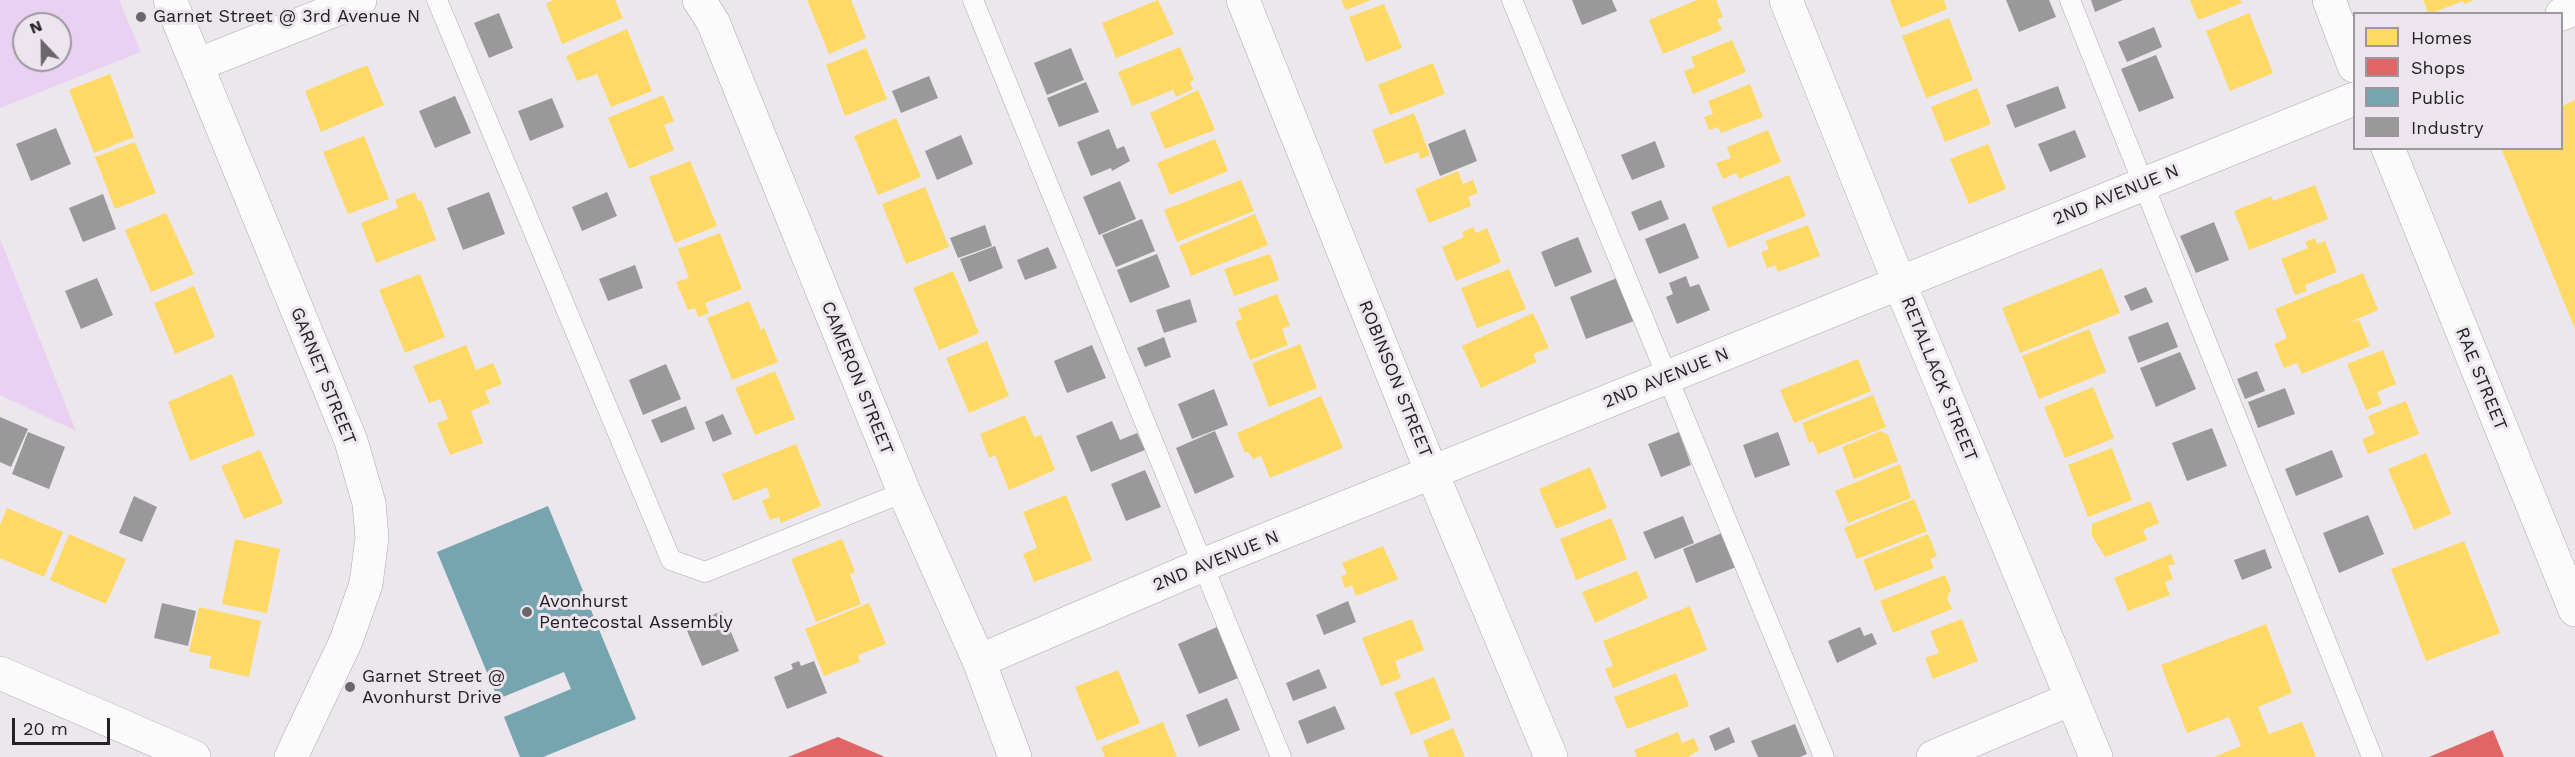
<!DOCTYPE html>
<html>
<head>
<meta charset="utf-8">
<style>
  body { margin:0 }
  #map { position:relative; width:2575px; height:757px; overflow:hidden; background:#ebe7ec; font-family:"Work Sans",sans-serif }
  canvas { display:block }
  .legend { position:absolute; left:2353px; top:12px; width:210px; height:138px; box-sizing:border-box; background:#ece5ee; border:2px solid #9c979e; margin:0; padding:8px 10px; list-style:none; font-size:18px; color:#242225 }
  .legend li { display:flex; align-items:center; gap:12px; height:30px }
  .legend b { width:30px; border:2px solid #9c979e }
  .north { position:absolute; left:12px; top:12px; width:60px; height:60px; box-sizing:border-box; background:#ece5ee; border:2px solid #9c979e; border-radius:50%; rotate:338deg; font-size:16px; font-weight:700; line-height:24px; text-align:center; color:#242225 }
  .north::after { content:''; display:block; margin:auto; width:21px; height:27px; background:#6a676b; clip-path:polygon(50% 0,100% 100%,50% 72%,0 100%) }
  .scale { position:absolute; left:12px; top:718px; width:98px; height:27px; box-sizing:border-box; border:3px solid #242225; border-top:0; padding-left:8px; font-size:18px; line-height:21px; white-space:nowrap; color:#242225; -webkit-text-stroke:4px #ece5ee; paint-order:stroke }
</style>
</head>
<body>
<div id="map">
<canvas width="2575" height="757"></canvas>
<ul class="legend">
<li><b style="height:16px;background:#ffd966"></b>Homes</li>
<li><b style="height:16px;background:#e06666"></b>Shops</li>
<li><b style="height:16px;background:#76a5af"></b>Public</li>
<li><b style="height:16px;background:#999"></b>Industry</li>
</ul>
<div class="north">N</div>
<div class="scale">20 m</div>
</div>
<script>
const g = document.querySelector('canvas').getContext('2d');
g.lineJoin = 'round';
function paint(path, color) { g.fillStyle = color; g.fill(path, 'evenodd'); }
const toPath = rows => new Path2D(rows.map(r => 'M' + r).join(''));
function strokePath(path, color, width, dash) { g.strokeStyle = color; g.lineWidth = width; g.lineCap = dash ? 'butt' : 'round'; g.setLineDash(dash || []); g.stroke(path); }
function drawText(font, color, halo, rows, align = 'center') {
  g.font = font + ' "Work Sans",sans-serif'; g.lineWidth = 6; g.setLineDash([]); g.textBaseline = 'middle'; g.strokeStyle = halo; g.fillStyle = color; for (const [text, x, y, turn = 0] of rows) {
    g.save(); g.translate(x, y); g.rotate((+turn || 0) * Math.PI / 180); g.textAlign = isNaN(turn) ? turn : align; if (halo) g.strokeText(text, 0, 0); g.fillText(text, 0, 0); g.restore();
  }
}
paint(toPath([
  [0,0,119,0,141,52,0,108],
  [24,24,60,24,60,60,24,60],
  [0,239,76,431,0,395]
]), '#ead0f2');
paint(toPath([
  [554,0,615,0,623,18,562,44,546,3],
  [807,0,851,0,866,38,829,54],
  [1158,0,1174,34,1116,58,1102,23],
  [1341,0,1371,0,1346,10],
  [1697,0,1716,0,1723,17,1717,19,1722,30,1663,54,1649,20],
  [1890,0,1944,0,1947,9,1901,28],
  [2190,0,2240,0,2242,3,2198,20],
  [2423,0,2474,0,2464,4,2463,1,2429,14],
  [1384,4,1402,48,1366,62,1349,17],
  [2249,13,2273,73,2230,91,2206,31],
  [1949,18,1973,80,1926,98,1902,36],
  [627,29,652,91,611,107,597,74,577,81,566,56],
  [1732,40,1746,72,1693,94,1684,71,1695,67,1691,57],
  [1180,47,1194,80,1190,82,1193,89,1176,97,1173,90,1132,106,1118,72],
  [866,48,887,99,845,116,826,65],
  [1433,63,1445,94,1390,115,1378,85],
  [367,65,384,105,321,132,305,91],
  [110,74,134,137,94,153,69,90],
  [1750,84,1763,117,1721,133,1718,127,1709,130,1704,117,1713,114,1708,101],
  [1977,88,1991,124,1945,142,1931,107],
  [1198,90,1215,130,1165,149,1150,113],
  [663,95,674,121,664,125,674,150,629,169,608,118],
  [2575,100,2575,329,2501,148,2562,148,2562,106],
  [1414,113,1430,155,1420,159,1418,152,1385,164,1372,130],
  [896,118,921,177,878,195,854,136],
  [1768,130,1781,162,1739,179,1736,173,1723,179,1716,163,1731,158,1727,147],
  [364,136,389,199,348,214,323,152],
  [1215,139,1228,171,1170,195,1157,163],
  [135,142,156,193,115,209,95,157],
  [1988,144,2006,189,1969,204,1950,159],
  [690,161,717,226,675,243,649,177],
  [1458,171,1463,184,1473,180,1478,193,1468,197,1471,206,1429,223,1415,189],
  [1789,175,1806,216,1728,248,1711,207],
  [1241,180,1254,211,1177,242,1164,210],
  [2315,185,2328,219,2249,250,2234,211,2271,196,2273,201],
  [925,187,949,247,906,264,882,204],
  [415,192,418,201,421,200,436,240,376,263,361,223,398,208,395,200],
  [166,213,194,274,151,292,125,230],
  [1255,214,1268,245,1191,276,1179,246],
  [1808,225,1820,256,1778,272,1775,265,1767,268,1761,252,1769,249,1765,241],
  [1473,227,1476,233,1487,228,1501,262,1456,281,1442,247,1464,237,1462,232],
  [720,233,742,289,705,303,709,313,698,317,695,308,688,310,676,282,689,278,678,249],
  [2315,238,2317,244,2325,241,2337,272,2305,285,2307,291,2295,295,2281,259,2308,248,2305,242],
  [1270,254,1279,280,1234,296,1224,269],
  [2102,268,2120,313,2020,353,2002,308],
  [1509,269,1526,309,1477,328,1461,288],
  [953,271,979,333,939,350,913,288],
  [2363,273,2378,310,2348,323,2359,320,2370,346,2302,374,2297,363,2284,368,2274,344,2287,338,2275,309],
  [420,274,445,337,405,353,379,290],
  [194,286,215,337,175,354,154,303],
  [1277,294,1290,326,1282,329,1288,345,1250,360,1235,322,1242,319,1238,309],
  [749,301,761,330,764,328,778,362,732,380,707,318],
  [1533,313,1549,348,1533,354,1537,362,1481,388,1462,346],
  [2089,329,2106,372,2039,399,2022,356],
  [987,341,1009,396,969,413,946,358],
  [1300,344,1317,388,1269,407,1252,363],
  [466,345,476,370,493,363,502,384,485,391,490,403,471,411,483,443,450,455,437,423,448,419,440,399,429,403,413,366],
  [2383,350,2396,384,2377,392,2382,404,2366,410,2347,364],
  [1858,359,1871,391,1794,423,1780,390],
  [775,371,795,419,755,435,735,388],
  [232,374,255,435,190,461,168,402],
  [2093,387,2114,438,2065,458,2044,407],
  [1873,395,1886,427,1818,454,1813,441,1809,443,1802,423],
  [1321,396,1343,448,1270,478,1261,456,1253,459,1248,452,1245,453,1237,433],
  [2406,401,2419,434,2368,454,2362,439,2375,434,2368,416],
  [1025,415,1034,437,1041,435,1055,470,1009,490,995,455,989,458,980,434],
  [1881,431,1888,435,1898,461,1854,479,1842,447],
  [796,444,821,506,781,523,779,517,770,520,762,501,770,497,767,487,733,501,722,474],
  [2112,448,2132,500,2088,517,2068,465],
  [260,450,283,503,244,519,221,466],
  [2426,453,2451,514,2414,530,2388,469],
  [1900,464,1911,498,1848,523,1835,491],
  [1590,467,1607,508,1556,529,1539,489],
  [1066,495,1092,560,1034,582,1023,554,1037,548,1023,512],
  [1914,499,1927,531,1857,559,1844,528],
  [2150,501,2159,523,2143,530,2147,540,2105,557,2092,536,2092,524],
  [7,508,63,532,44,577,0,558,0,525],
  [1611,518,1627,559,1576,580,1560,539],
  [69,534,126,559,106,604,50,580],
  [1928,534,1937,556,1930,559,1934,568,1875,591,1863,560],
  [235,539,280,549,267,613,222,604],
  [842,539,855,572,850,574,861,604,816,622,791,559],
  [2464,541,2500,633,2426,661,2391,569],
  [1383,546,1398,579,1356,596,1352,585,1345,588,1341,576,1347,574,1342,563],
  [2171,554,2175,564,2168,566,2173,579,2165,582,2170,595,2128,611,2114,578],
  [1637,571,1648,598,1595,623,1582,592],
  [1945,575,1951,590,1947,598,1952,609,1893,633,1880,601],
  [869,603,886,644,858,655,860,662,824,676,805,629],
  [1690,606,1707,650,1613,688,1605,669,1613,666,1603,641],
  [199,607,261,621,249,677,209,668,211,656,189,652],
  [1412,619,1424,650,1395,661,1401,678,1381,686,1362,638],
  [1962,619,1978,661,1933,679,1925,658,1939,653,1930,631],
  [2266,624,2292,693,2258,707,2269,734,2302,722,2316,757,2214,757,2241,746,2229,717,2187,733,2161,665],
  [1118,670,1140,723,1097,741,1075,687],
  [1676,673,1689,706,1627,729,1614,697],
  [1434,677,1451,719,1411,735,1394,693],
  [1163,722,1177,757,1105,757,1101,747],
  [1453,728,1465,757,1429,757,1423,741],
  [1678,732,1682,743,1694,738,1699,750,1688,757,1637,757,1634,750]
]), '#ffd966');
paint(toPath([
  [2493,730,2504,757,2429,757],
  [838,737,885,757,788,757]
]), '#e06666');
paint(toPath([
  [548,506,636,719,543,757,520,757,504,717,571,689,564,672,498,699,437,552]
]), '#76a5af');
paint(toPath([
  [1572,0,1612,0,1617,11,1582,25],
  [2006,0,2049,0,2056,17,2019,32],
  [2091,0,2123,0,2095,12],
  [499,13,513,48,489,58,474,23],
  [2154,27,2162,47,2127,62,2118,42],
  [1071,48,1084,80,1047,95,1034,63],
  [2156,55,2174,98,2139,112,2121,69],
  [929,76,938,98,901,113,892,91],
  [1086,82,1099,112,1059,127,1047,98],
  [2058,86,2066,108,2015,128,2006,105],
  [455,96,471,133,435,148,419,111],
  [552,98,564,127,530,141,518,111],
  [56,128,71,164,31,181,16,144],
  [1109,129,1117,149,1124,146,1130,161,1112,171,1111,168,1091,176,1077,142],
  [1465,129,1477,161,1440,176,1428,144],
  [2075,130,2086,157,2050,172,2038,144],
  [961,135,973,164,937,180,925,151],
  [1655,141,1665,167,1632,180,1621,155],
  [1120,181,1136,219,1099,235,1083,197],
  [489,192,505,234,463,250,447,208],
  [607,192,617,216,582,231,572,207],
  [103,194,116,229,83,242,69,208],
  [1661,200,1669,219,1639,231,1631,212],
  [1142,219,1155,251,1116,267,1102,235],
  [2214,222,2229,260,2196,273,2180,236],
  [1685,223,1699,258,1659,274,1645,239],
  [985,225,992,246,958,258,950,238],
  [1578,237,1592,272,1555,287,1541,252],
  [995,246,1003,268,969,282,960,259],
  [1048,247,1057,268,1025,280,1017,260],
  [1157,254,1170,287,1130,303,1117,270],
  [635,265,643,288,608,301,599,279],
  [1686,276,1690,287,1699,284,1710,310,1677,324,1666,297,1673,294,1669,283],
  [97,278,113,315,81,329,65,291],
  [1617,278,1634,321,1586,339,1570,297],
  [2146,287,2153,302,2131,311,2124,296],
  [1190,299,1197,322,1164,333,1156,310],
  [2168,322,2178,347,2138,363,2128,337],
  [1164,337,1171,357,1145,367,1137,348],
  [1092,345,1106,378,1067,393,1054,361],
  [2180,352,2196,389,2156,407,2140,368],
  [666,364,681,399,643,415,629,380],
  [2257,371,2265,391,2245,399,2237,379],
  [2285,388,2295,414,2258,428,2248,402],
  [1214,389,1228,425,1192,439,1178,404],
  [686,406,695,429,661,443,651,420],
  [723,414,732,434,713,442,705,422],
  [0,417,28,429,11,467,0,462],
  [1112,421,1120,440,1137,433,1145,450,1091,472,1076,436],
  [2212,428,2227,466,2187,481,2172,443],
  [1215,431,1234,477,1195,494,1176,448],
  [28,432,65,447,49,489,12,474],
  [1679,432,1691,465,1661,477,1648,444],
  [1778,432,1790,465,1755,478,1743,445],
  [2332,450,2343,477,2296,496,2285,469],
  [1145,470,1161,507,1126,521,1111,484],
  [134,496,157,507,142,542,119,533],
  [2368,515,2384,554,2339,573,2323,533],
  [1683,516,1694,543,1655,559,1643,532],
  [1722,533,1736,567,1696,583,1683,549],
  [2265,549,2272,568,2242,580,2234,560],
  [1348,601,1356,622,1324,635,1316,615],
  [162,603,196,611,188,646,154,638],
  [722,611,739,651,702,666,685,626],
  [1217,627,1238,678,1199,694,1178,644],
  [1860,627,1864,636,1872,633,1877,644,1837,663,1828,641],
  [799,661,801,666,814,661,827,693,787,709,774,677,793,669,791,664],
  [1319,669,1327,688,1293,701,1286,683],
  [1227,698,1240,730,1199,747,1186,715],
  [1335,706,1345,729,1307,744,1298,721],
  [1795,724,1807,754,1800,757,1758,757,1751,741],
  [1729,727,1735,742,1715,751,1709,736]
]), '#999');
const lane = toPath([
  [437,0,671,560,705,572,904,492],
  [973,0,1281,757],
  [1512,0,1824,757],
  [2070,0,2372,757]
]);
const street = toPath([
  [170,0,351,441,369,503,372,538,366,584,346,641,291,757],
  [699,0,713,22,904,492,979,661,1015,757],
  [1243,0,1432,473,1551,757],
  [1786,0,1899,282,2096,757],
  [2329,0,2354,66],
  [2562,14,2575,8],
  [197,65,360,0],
  [2388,148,2575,610],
  [979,661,1203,565,2354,99],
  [1933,757,2071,699]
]);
const secondary = toPath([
  [0,673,194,757]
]);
strokePath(lane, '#adaaae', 21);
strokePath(street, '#adaaae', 34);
strokePath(secondary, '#adaaae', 34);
strokePath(lane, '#fcfbfc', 20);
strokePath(street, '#fcfbfc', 33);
strokePath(secondary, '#fcfbfc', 33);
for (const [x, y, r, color] of [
  [141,17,6,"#6a676b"],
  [527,612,6,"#6a676b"],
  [350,687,6,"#6a676b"]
]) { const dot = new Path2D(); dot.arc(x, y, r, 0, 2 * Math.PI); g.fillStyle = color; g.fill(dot); strokePath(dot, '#ece5ee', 2); }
drawText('18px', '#242225', '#ece5ee', [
  ["Garnet Street @ 3rd Avenue N",153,17],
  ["Avonhurst",539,602],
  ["Pentecostal Assembly",539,623],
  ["Garnet Street @",362,677],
  ["Avonhurst Drive",362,698]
], 'left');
drawText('18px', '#242225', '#ece5ee', [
  ["2ND AVENUE N",2116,195,-22],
  ["GARNET STREET",323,376,68],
  ["CAMERON STREET",857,378,68],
  ["2ND AVENUE N",1666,378,-22],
  ["ROBINSON STREET",1395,379,68],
  ["RETALLACK STREET",1939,379,68],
  ["RAE STREET",2481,379,68],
  ["2ND AVENUE N",1216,561,-22]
]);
</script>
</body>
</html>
